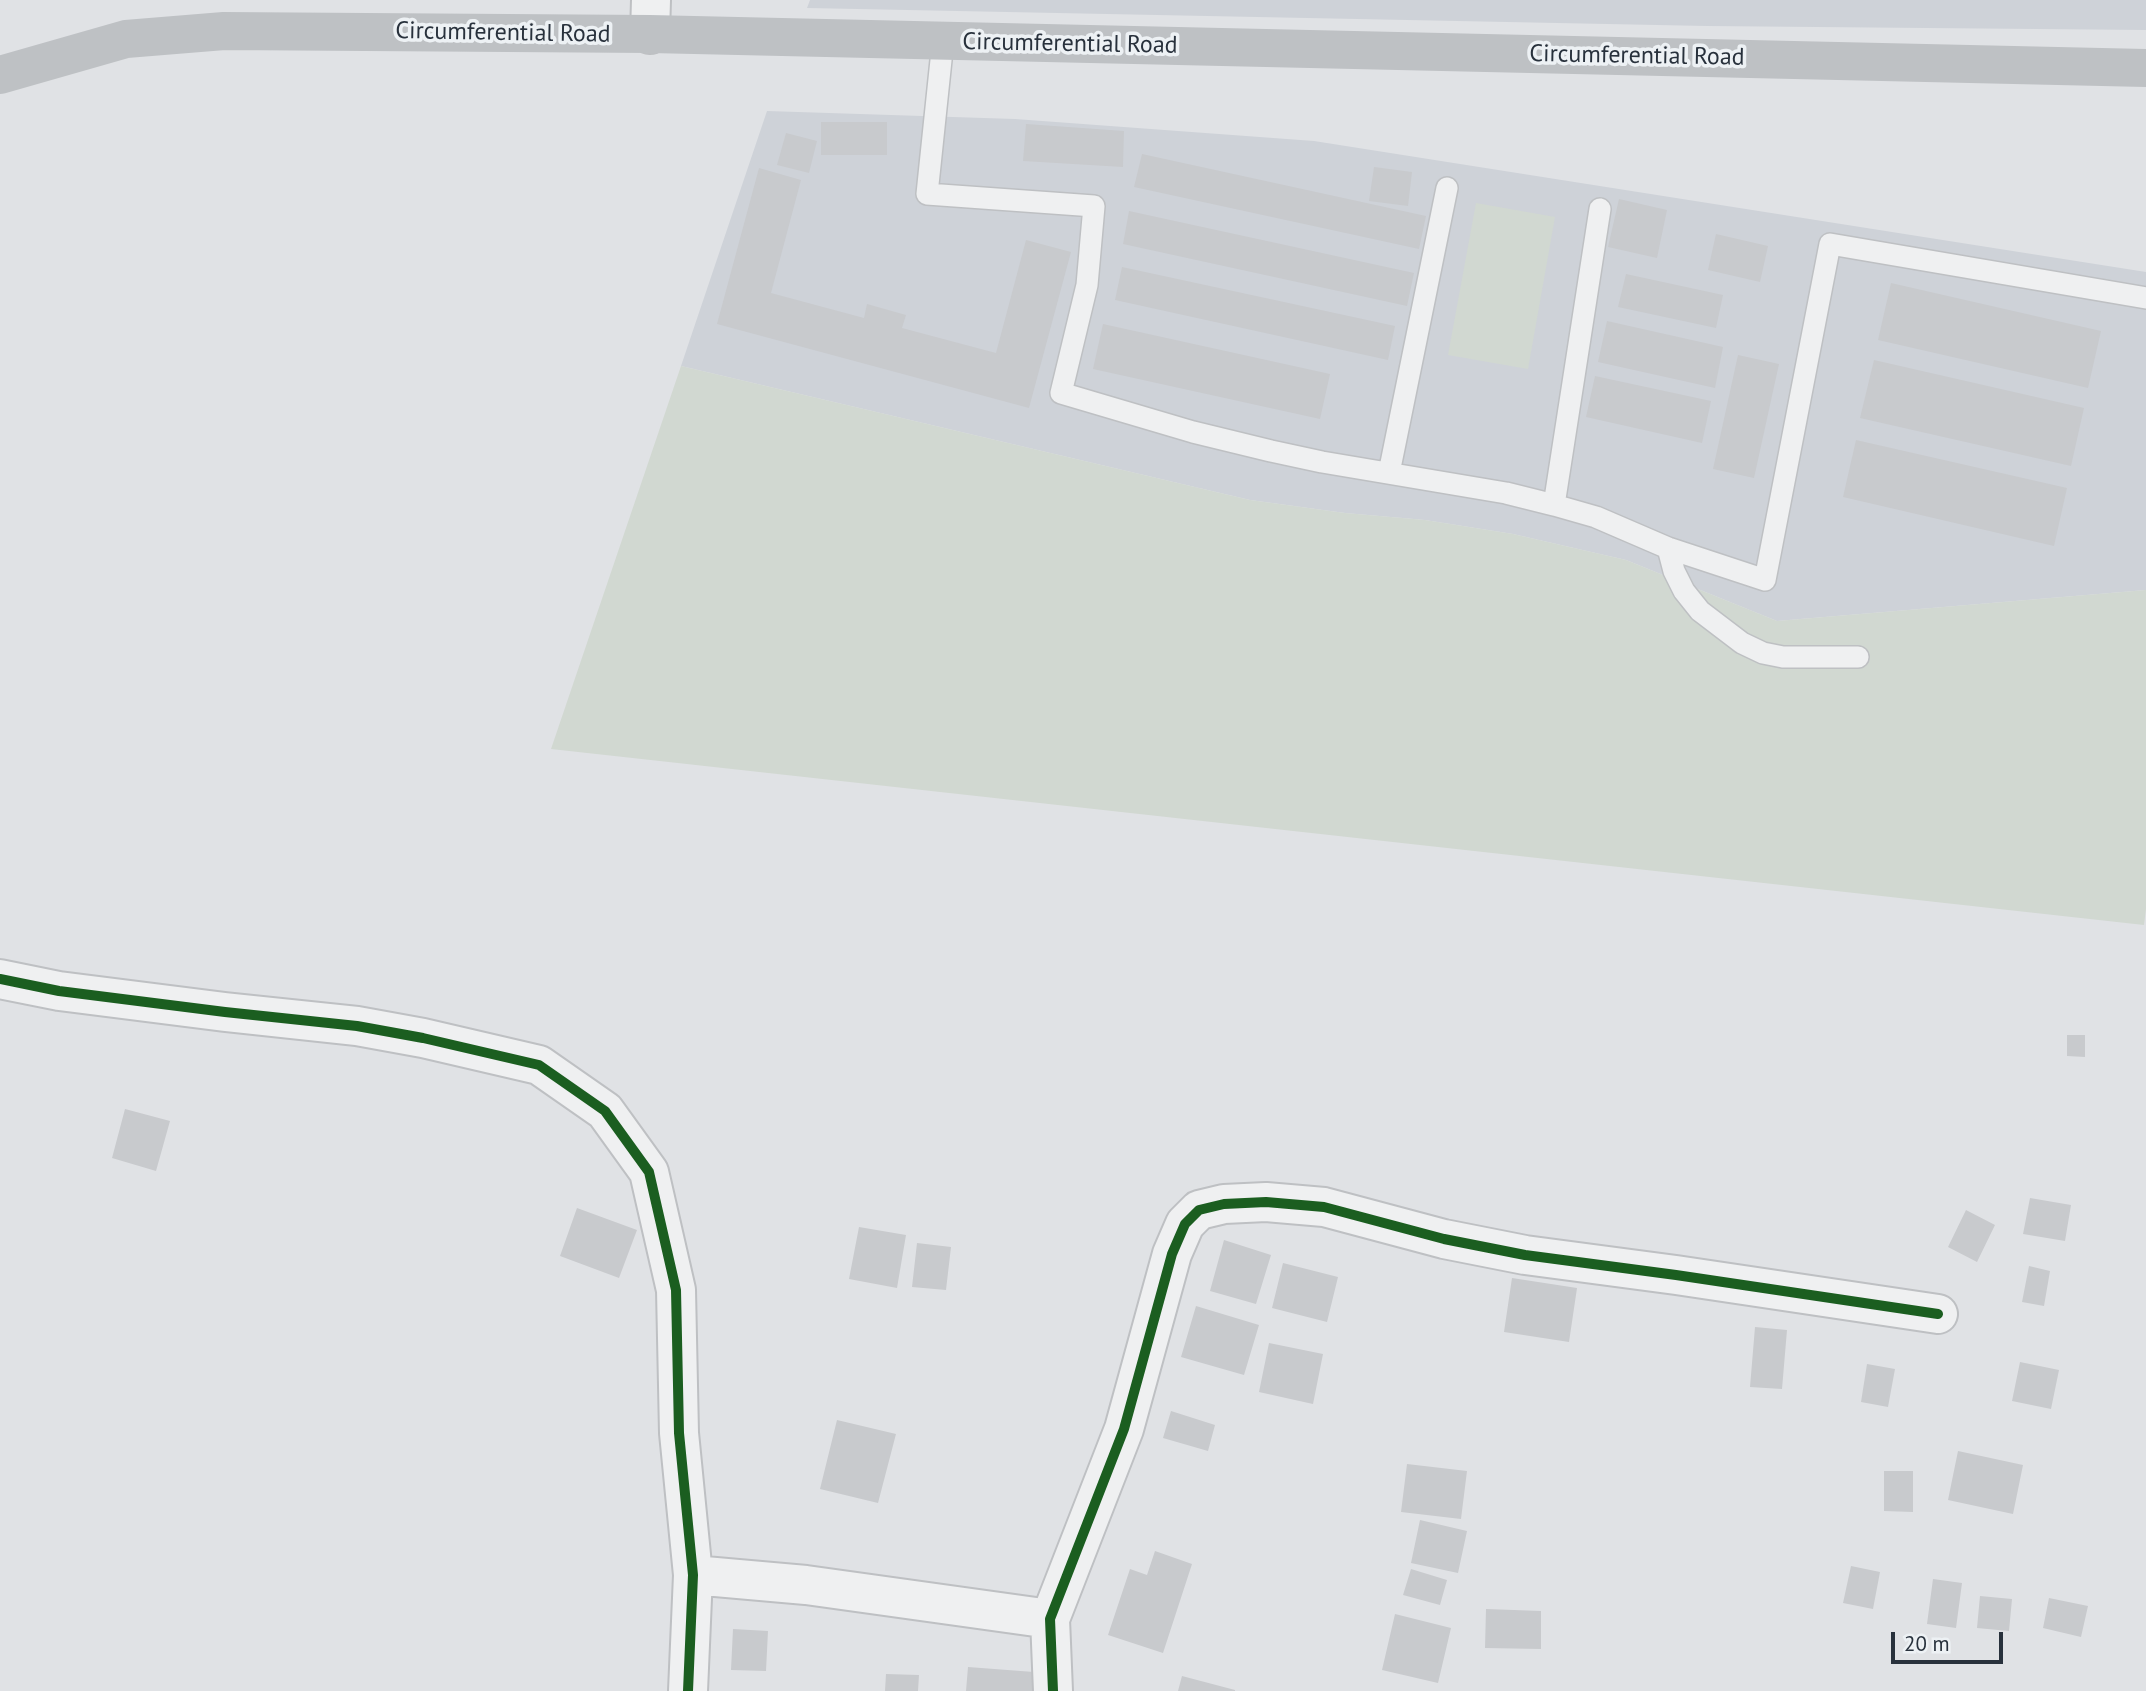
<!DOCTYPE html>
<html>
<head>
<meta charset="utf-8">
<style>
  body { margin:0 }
  #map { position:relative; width:2146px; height:1691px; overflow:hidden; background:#e0e2e5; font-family:"PT Sans",sans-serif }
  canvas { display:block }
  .scale { position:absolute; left:1891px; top:1632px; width:112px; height:32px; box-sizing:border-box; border:4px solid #28313c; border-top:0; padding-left:9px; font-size:21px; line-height:24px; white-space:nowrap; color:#28313c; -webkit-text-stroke:5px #edf1f4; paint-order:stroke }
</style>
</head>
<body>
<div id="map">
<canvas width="2146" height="1691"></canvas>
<div class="scale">20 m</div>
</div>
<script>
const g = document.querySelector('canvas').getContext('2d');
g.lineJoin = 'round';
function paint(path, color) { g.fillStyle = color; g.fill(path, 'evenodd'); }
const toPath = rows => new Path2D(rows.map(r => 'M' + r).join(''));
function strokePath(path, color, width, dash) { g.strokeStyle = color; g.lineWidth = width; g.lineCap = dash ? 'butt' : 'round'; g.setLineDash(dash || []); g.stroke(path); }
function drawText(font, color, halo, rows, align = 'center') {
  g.font = font + ' "PT Sans",sans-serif'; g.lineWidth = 7; g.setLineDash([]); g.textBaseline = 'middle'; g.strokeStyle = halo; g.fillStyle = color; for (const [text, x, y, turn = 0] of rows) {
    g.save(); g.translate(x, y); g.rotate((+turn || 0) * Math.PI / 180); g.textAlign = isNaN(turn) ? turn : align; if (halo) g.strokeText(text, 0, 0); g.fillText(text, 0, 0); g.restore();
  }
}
paint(toPath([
  [810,0,2146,0,2146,30,1707,26,807,8],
  [767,111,1015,119,1314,141,2146,272,2146,590,1777,621,1626,560,1513,534,1425,520,1345,513,1250,500,681,366]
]), '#ced2d8');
paint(toPath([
  [1476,203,1555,217,1528,369,1448,355],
  [681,366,1250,500,1345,513,1425,520,1513,534,1626,560,1777,621,2146,590,2146,909,2144,925,551,749]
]), '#d1d8d1');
paint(toPath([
  [821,122,887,122,887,155,821,155],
  [1026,124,1124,131,1123,167,1023,161],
  [786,133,817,141,809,173,777,165],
  [1142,154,1426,216,1419,249,1134,187],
  [1374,167,1412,172,1408,206,1369,201],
  [759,168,801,180,771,293,864,318,867,304,906,315,902,328,996,353,1026,240,1071,252,1029,408,717,324],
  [1619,199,1667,210,1657,258,1608,247],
  [1129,211,1414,273,1407,306,1123,244],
  [1716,234,1768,246,1760,282,1708,270],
  [1122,267,1395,326,1388,360,1115,300],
  [1626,274,1723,295,1716,328,1618,307],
  [1891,283,2101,331,2088,388,1878,340],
  [1607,321,1723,347,1715,388,1598,362],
  [1103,324,1330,374,1320,419,1093,369],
  [1738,355,1779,364,1754,478,1713,469],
  [1874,360,2084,408,2071,466,1860,418],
  [1595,376,1711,401,1702,443,1586,417],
  [1856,440,2067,488,2054,546,1843,497],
  [2067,1035,2085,1035,2085,1057,2067,1056],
  [125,1109,170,1121,156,1171,112,1158],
  [2030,1198,2071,1205,2065,1241,2023,1234],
  [577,1208,637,1230,619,1278,560,1256],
  [1966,1210,1995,1225,1977,1262,1948,1247],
  [859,1227,906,1235,897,1288,849,1279],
  [1224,1240,1271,1255,1256,1304,1210,1291],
  [917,1243,951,1247,946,1290,912,1287],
  [1283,1263,1338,1277,1327,1322,1272,1308],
  [2029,1266,2050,1271,2044,1306,2022,1302],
  [1512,1278,1577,1288,1569,1342,1504,1332],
  [1196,1306,1259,1325,1244,1375,1181,1357],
  [1755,1327,1787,1330,1782,1389,1750,1387],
  [1269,1343,1323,1354,1313,1404,1259,1392],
  [2020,1362,2059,1370,2051,1409,2012,1401],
  [1867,1364,1895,1369,1888,1407,1861,1402],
  [1171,1411,1215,1425,1208,1451,1163,1438],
  [837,1420,896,1434,878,1503,820,1489],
  [1958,1451,2023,1465,2013,1514,1948,1500],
  [1407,1464,1467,1471,1461,1519,1401,1512],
  [1884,1471,1913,1471,1913,1512,1884,1511],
  [1420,1520,1467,1531,1458,1573,1411,1563],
  [1155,1551,1192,1564,1163,1653,1108,1635,1130,1569,1147,1575],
  [1851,1566,1880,1572,1873,1609,1843,1603],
  [1411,1569,1447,1580,1440,1605,1403,1595],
  [1933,1579,1962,1583,1956,1628,1927,1624],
  [1980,1596,2012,1599,2009,1631,1977,1628],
  [2049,1598,2088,1606,2081,1637,2043,1628],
  [1486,1609,1541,1611,1541,1649,1485,1648],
  [1395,1614,1451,1628,1438,1683,1382,1670],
  [733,1629,768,1631,766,1671,731,1670],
  [968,1667,1047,1673,1045,1691,966,1691],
  [886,1674,919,1675,918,1691,885,1691],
  [1182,1676,1235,1690,1235,1691,1178,1691]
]), '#c8cacd');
const service = toPath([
  [943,41,927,194,1094,206,1087,285,1061,393,1193,432,1271,451,1322,462,1506,493,1554,505,1596,517,1668,548,1765,580,1830,244,2146,298],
  [1389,473,1447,188],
  [1554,505,1600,209],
  [1668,548,1674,571,1684,591,1700,611,1742,643,1763,653,1783,657,1858,657]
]);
const minor = toPath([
  [650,34,651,0],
  [0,979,59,991,225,1012,357,1026,423,1038,539,1065,605,1111,649,1172,676,1290,679,1433,693,1575,688,1691],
  [693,1575,806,1585,1050,1619],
  [1053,1691,1050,1619,1124,1429,1172,1254,1185,1224,1199,1210,1224,1204,1266,1202,1324,1207,1444,1239,1525,1255,1676,1275,1938,1314]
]);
strokePath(service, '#bec0c3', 24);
strokePath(minor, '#bec0c3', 42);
strokePath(service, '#eff0f1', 21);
strokePath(minor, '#eff0f1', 38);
strokePath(toPath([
  [0,75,126,39,224,31,650,34,2146,68]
]), '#bec1c4', 38);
strokePath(toPath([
  [0,979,59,991,225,1012,357,1026,423,1038,539,1065,605,1111,649,1172,676,1290,679,1433,693,1575,688,1691],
  [1053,1691,1050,1619,1124,1429,1172,1254,1185,1224,1199,1210,1224,1204,1266,1202,1324,1207,1444,1239,1525,1255,1676,1275,1938,1314]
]), '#1b5e20', 10);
drawText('24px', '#28313c', '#edf1f4', [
  ["Circumferential Road",503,33,1],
  ["Circumferential Road",1070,44,1],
  ["Circumferential Road",1637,56,1]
]);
</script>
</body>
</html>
